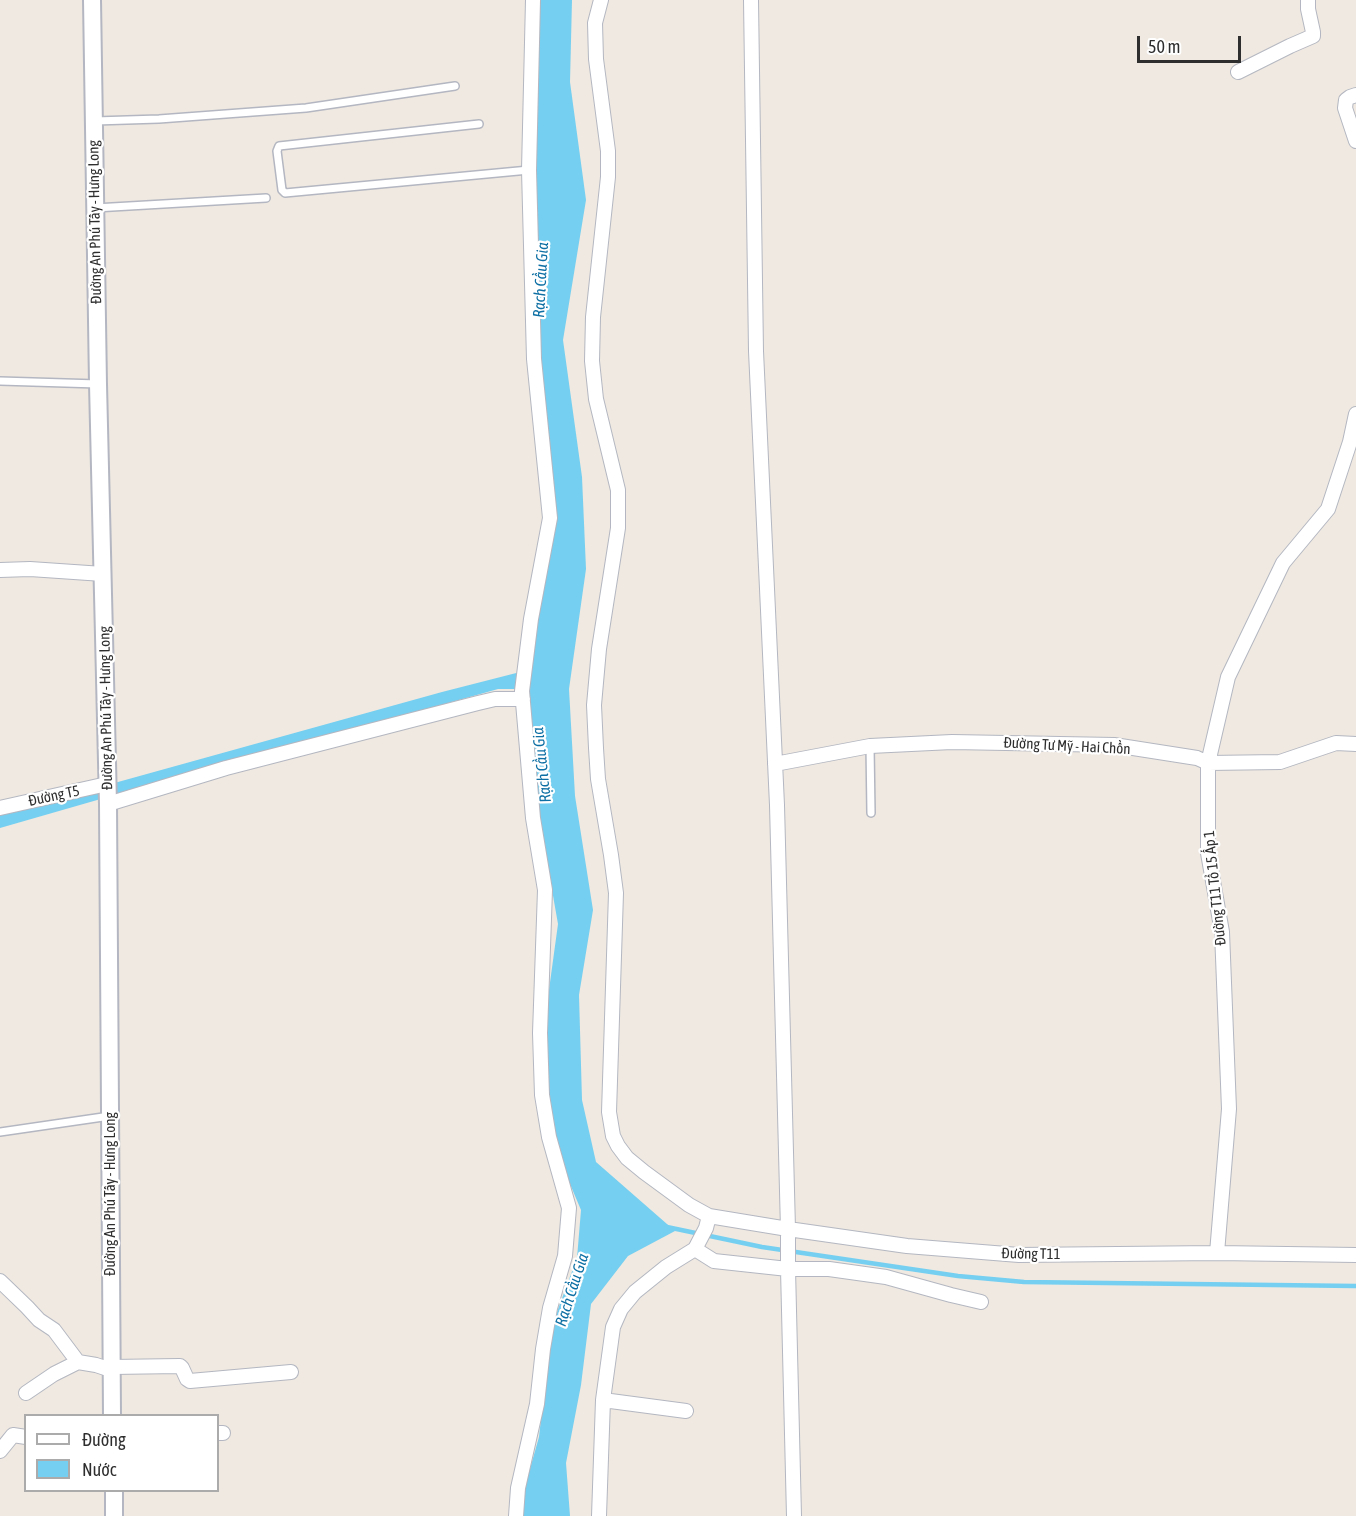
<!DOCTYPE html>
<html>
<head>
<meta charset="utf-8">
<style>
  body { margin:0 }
  #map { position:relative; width:1356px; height:1516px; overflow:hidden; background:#efe9e1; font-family:"Asap Condensed",sans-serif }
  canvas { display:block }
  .legend { position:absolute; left:24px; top:1414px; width:195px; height:78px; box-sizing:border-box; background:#fff; border:2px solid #ababab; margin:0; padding:8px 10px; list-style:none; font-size:18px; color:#2e2e2e }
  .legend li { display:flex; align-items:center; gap:12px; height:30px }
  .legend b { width:30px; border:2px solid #ababab }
  .scale { position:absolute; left:1137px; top:36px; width:104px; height:27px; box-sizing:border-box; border:3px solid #2e2e2e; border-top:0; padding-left:8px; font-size:18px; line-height:21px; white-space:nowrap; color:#2e2e2e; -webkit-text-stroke:4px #fff; paint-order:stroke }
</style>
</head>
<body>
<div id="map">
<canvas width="1356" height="1516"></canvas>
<ul class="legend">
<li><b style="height:8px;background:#fff"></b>Đường</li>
<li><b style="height:16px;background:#75cff0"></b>Nước</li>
</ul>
<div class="scale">50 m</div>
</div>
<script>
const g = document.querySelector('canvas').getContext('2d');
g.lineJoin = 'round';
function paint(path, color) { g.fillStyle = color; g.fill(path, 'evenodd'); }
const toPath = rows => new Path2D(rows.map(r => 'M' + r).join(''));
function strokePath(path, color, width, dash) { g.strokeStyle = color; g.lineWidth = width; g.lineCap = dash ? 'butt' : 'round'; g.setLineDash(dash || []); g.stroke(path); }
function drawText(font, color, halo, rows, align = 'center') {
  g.font = font + ' "Asap Condensed",sans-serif'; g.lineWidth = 4.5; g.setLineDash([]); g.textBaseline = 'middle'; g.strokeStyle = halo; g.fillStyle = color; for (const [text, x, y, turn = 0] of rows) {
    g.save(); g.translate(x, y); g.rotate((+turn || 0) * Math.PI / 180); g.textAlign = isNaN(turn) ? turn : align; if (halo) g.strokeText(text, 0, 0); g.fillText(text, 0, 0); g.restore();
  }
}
paint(toPath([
  [540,0,572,0,570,82,586,200,563,340,582,477,586,569,569,689,575,796,593,910,579,995,582,1100,596,1162,675,1231,628,1256,591,1304,581,1385,566,1463,570,1516,521,1516,520,1504,539,1437,551,1328,577,1258,581,1210,554,1146,548,1096,545,1019,558,924,539,816,528,689,498,689,388,720,243,758,0,828,0,812,64,797,442,692,528,670,556,508,537,337,534,246]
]), '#75cff0');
strokePath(toPath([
  [667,1227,762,1247,958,1276,1024,1282,1356,1286]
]), '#75cff0', 4.5);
const service = toPath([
  [95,121,159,119,306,108,455,86],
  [479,124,279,146,277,151,282,190,285,193,529,170],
  [95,208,266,198],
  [0,381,98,384],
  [870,746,871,813],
  [0,1132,110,1116]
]);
const minor = toPath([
  [601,0,595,23,596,59,608,151,608,177,593,317,592,361,596,399,618,490,618,528,599,649,594,705,596,748,598,779,611,855,616,893,609,1112,613,1136,618,1146,627,1158,644,1172,689,1205,709,1216,788,1229,907,1246,1019,1255,1217,1253,1356,1255],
  [751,0,756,351,777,805,788,1229,788,1269,794,1516],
  [1238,72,1290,46,1313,36,1313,32,1308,9,1308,0],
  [1356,95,1350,97,1346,100,1345,108,1356,141],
  [0,570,30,569,103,574],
  [775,764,870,746,952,742,1114,745,1197,758,1208,763,1280,762,1336,743,1356,744],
  [108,804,226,768,478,703,495,699,523,699],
  [0,808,107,784],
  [695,1249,714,1261,788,1269,829,1269,886,1277,951,1295,981,1302],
  [1217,1253,1229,1109,1222,932,1208,853,1208,763,1228,677,1283,563,1328,509,1350,442,1356,414],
  [0,1281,27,1307,39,1320,54,1330,78,1362],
  [111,1367,180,1366,182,1368,187,1379,190,1381,291,1372],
  [26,1393,54,1374,78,1362,96,1365,111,1370],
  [603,1400,686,1411],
  [218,1433,223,1433],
  [0,1451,13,1435,26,1437],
  [516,1516,518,1488,537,1404,543,1349,550,1308,565,1256,569,1208,549,1137,542,1095,540,1033,545,890,533,818,522,691,531,619,550,518,534,359,529,170,533,0],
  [599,1516,603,1400,613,1327,621,1309,635,1292,666,1267,695,1249,706,1228,709,1216]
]);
const tertiary = toPath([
  [92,0,98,384,108,804,112,1416],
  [114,1490,114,1516]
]);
strokePath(service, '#b4b7c1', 10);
strokePath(minor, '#b4b7c1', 16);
strokePath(tertiary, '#b4b7c1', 20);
strokePath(service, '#fff', 7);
strokePath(minor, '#fff', 14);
strokePath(tertiary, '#fff', 16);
drawText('15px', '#2e2e2e', '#fff', [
  ["Đường An Phú Tây - Hưng Long",95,222,-91],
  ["Đường An Phú Tây - Hưng Long",106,708,-91],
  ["Đường Tư Mỹ - Hai Chồn",1067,746,3],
  ["Đường T5",54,796,-12],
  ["Đường T11 Tổ 15 Ấp 1",1215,888,-96],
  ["Đường An Phú Tây - Hưng Long",110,1194,-90],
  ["Đường T11",1031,1254,1]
]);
drawText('italic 16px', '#0d6fa3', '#fff', [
  ["Rạch Cầu Gia",541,280,-87],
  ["Rạch Cầu Gia",542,765,-96],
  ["Rạch Cầu Gia",572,1290,-72]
]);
</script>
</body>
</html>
